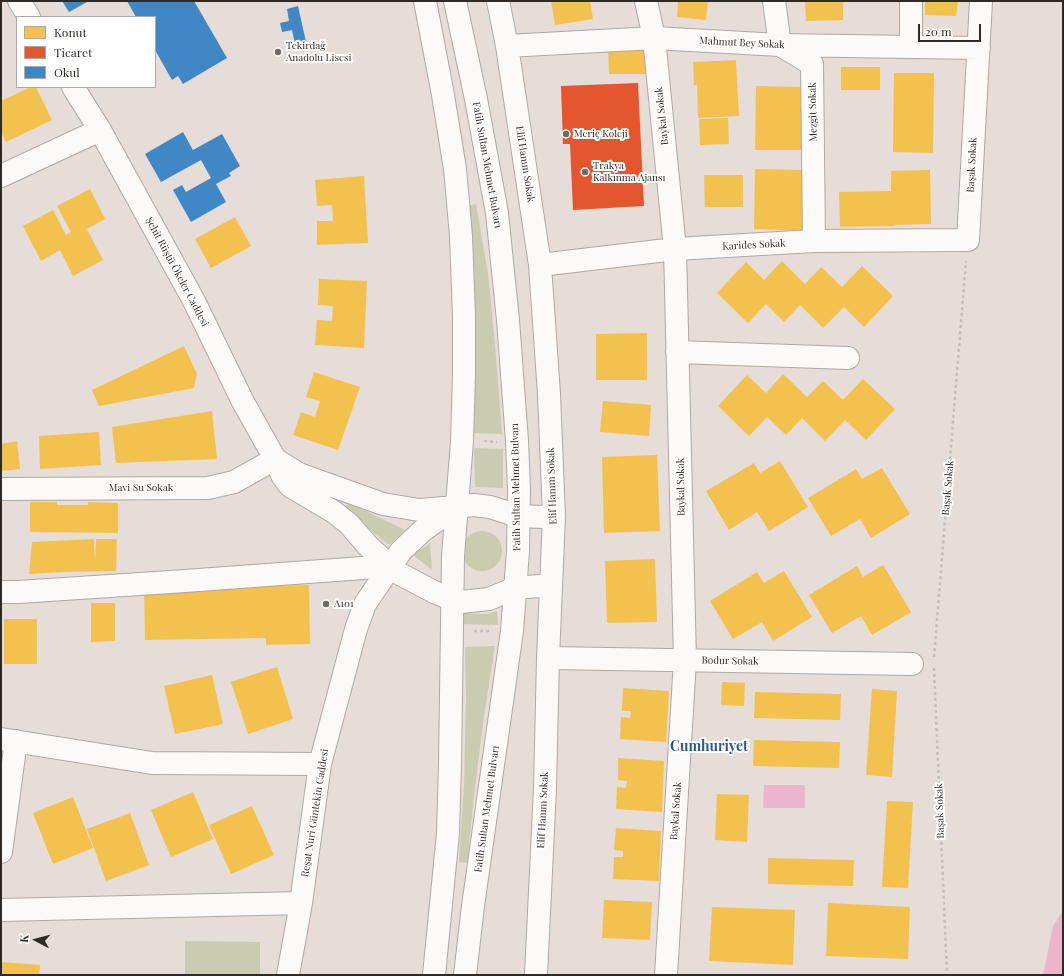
<!DOCTYPE html>
<html>
<head>
<meta charset="utf-8">
<style>
  body { margin:0 }
  #map { position:relative; width:1064px; height:976px; overflow:hidden; background:#e6ddd8; font-family:"Playfair Display",serif }
  canvas { display:block }
  .frame { position:absolute; inset:0; border:2px solid #302a26; pointer-events:none }
  .legend { position:absolute; left:16px; top:16px; width:140px; height:72px; box-sizing:border-box; background:#fff; border:1px solid #acaaa8; margin:0; padding:5px 7px; list-style:none; font-size:12px; color:#302a26 }
  .legend li { display:flex; align-items:center; gap:8px; height:20px }
  .legend b { width:20px; border:1px solid #acaaa8 }
  .north { position:absolute; left:16px; top:920px; width:40px; height:40px; -webkit-text-stroke:3px #fff; paint-order:stroke; rotate:276deg; font-size:11px; font-weight:700; line-height:16px; text-align:center; color:#302a26 }
  .north::after { content:''; display:block; margin:auto; width:14px; height:18px; background:#302a26; clip-path:polygon(50% 0,100% 100%,50% 72%,0 100%) }
  .scale { position:absolute; left:918px; top:24px; width:63px; height:18px; box-sizing:border-box; border:2px solid #302a26; border-top:0; padding-left:5px; font-size:12px; line-height:14px; white-space:nowrap; color:#302a26; -webkit-text-stroke:3px #fff; paint-order:stroke }
</style>
</head>
<body>
<div id="map">
<canvas width="1064" height="976"></canvas>
<div class="frame"></div>
<ul class="legend">
<li><b style="height:11px;background:#f2c14e"></b>Konut</li>
<li><b style="height:11px;background:#e4572e"></b>Ticaret</li>
<li><b style="height:11px;background:#3f88c5"></b>Okul</li>
</ul>
<div class="north">K</div>
<div class="scale">20 m</div>
</div>
<script>
const g = document.querySelector('canvas').getContext('2d');
g.lineJoin = 'round';
function paint(path, color) { g.fillStyle = color; g.fill(path, 'evenodd'); }
const toPath = rows => new Path2D(rows.map(r => 'M' + r).join(''));
function strokePath(path, color, width, dash) { g.strokeStyle = color; g.lineWidth = width; g.lineCap = dash ? 'butt' : 'round'; g.setLineDash(dash || []); g.stroke(path); }
function drawText(font, color, halo, rows, align = 'center') {
  g.font = font + ' "Playfair Display",serif'; g.lineWidth = 4; g.setLineDash([]); g.textBaseline = 'middle'; g.strokeStyle = halo; g.fillStyle = color; for (const [text, x, y, turn = 0] of rows) {
    g.save(); g.translate(x, y); g.rotate((+turn || 0) * Math.PI / 180); g.textAlign = isNaN(turn) ? turn : align; if (halo) g.strokeText(text, 0, 0); g.fillText(text, 0, 0); g.restore();
  }
}
paint(toPath([
  [476,204,488,274,495,344,502,434,468,433,465,206],
  [474,448,503,449,503,488,475,487],
  [349,503,405,530,389,545,344,509],
  '462 551a20 20 0 1 1 40 0a20 20 0 1 1-40 0Z',
  [430,543,432,570,413,555],
  [497,611,498,625,463,624,463,612,473,614,488,614],
  [495,646,484,716,475,787,467,863,459,862,464,785,466,697,465,647],
  [185,941,260,942,260,975,185,975]
]), '#c9ccae');
paint(toPath([
  [764,785,805,785,805,808,763,808],
  [1063,911,1063,975,1043,975,1053,926]
]), '#ebb6cb');
paint(toPath([
  [551,1,590,1,593,19,555,25],
  [678,1,708,1,706,20,677,17],
  [805,1,843,1,843,20,806,21],
  [925,1,958,1,956,16,925,15],
  [608,47,645,47,646,74,609,74],
  [736,60,739,116,698,118,697,85,694,85,693,62],
  [841,67,880,67,880,90,841,90],
  [894,73,934,73,933,153,893,152],
  [756,86,804,87,803,150,755,150],
  [31,87,36,87,52,120,6,142,1,132,1,101],
  [728,118,729,144,700,145,699,119],
  [755,169,806,170,804,231,754,229],
  [930,170,931,224,894,225,895,226,840,227,839,192,891,191,891,171],
  [704,175,743,175,743,207,705,207],
  [364,176,368,243,317,245,317,221,333,221,332,205,317,206,315,180],
  [90,189,105,219,87,229,103,260,73,276,60,250,41,261,23,226,53,210,66,235,71,232,57,206],
  [235,217,251,246,211,268,195,239],
  [782,261,805,284,821,267,842,287,862,266,893,296,864,327,844,307,823,328,800,305,784,322,766,304,748,323,717,293,746,262,764,280],
  [319,279,367,281,364,348,315,345,317,320,332,321,333,306,318,305],
  [647,333,647,380,596,380,596,334],
  [184,346,197,374,194,388,99,406,92,390],
  [314,372,360,387,338,450,293,435,301,412,315,417,320,401,306,397],
  [783,374,807,397,823,381,843,400,863,379,895,409,866,440,845,420,825,441,802,418,786,435,767,417,749,436,718,406,747,375,766,393],
  [603,401,651,405,649,436,600,432],
  [212,411,217,459,116,463,112,427],
  [99,432,101,465,40,469,39,436],
  [17,441,20,469,1,471,1,444],
  [657,455,660,531,604,533,602,457],
  [780,461,808,507,769,531,757,512,729,530,706,491,754,463,760,473],
  [882,468,910,514,871,538,860,519,831,536,808,498,856,469,862,479],
  [30,502,57,502,57,505,88,505,88,502,118,503,118,533,30,532],
  [94,539,95,564,96,539,117,539,116,571,63,572,29,574,32,542],
  [655,559,657,622,607,623,605,561],
  [883,565,911,612,872,635,861,616,832,633,809,595,857,566,863,577],
  [784,571,812,617,773,641,762,622,733,639,710,601,757,572,764,583],
  [309,585,310,644,266,645,266,638,145,640,144,588],
  [91,603,115,603,115,641,91,642],
  [4,619,37,619,37,664,4,664],
  [277,667,293,719,248,734,231,682],
  [212,675,223,724,175,734,164,686],
  [722,682,745,683,744,706,721,705],
  [623,688,669,691,666,742,620,739,621,717,630,718,631,711,622,711],
  [872,689,897,691,892,777,866,775],
  [755,692,841,694,840,720,754,718],
  [754,740,840,742,839,768,753,766],
  [618,758,664,761,662,812,616,809,617,787,626,788,627,781,618,780],
  [193,792,213,839,171,857,151,810],
  [717,794,749,795,747,842,715,840],
  [73,797,93,848,53,864,33,813],
  [887,801,913,802,908,888,882,887],
  [252,806,274,855,231,874,209,825],
  [130,813,149,865,106,881,87,829],
  [616,828,661,831,659,881,613,879,614,857,623,857,623,851,614,850],
  [768,858,854,860,853,886,768,884],
  [604,900,652,902,650,940,602,938],
  [828,903,910,907,908,959,826,956],
  [712,907,795,910,793,965,709,961],
  [1,962,40,965,39,975,1,975]
]), '#f2c14e');
paint(toPath([
  [638,83,644,206,573,210,570,144,563,144,561,86]
]), '#e4572e');
paint(toPath([
  [62,1,89,1,69,12],
  [127,1,194,1,227,58,183,84,178,76,172,80,155,50,155,17,136,17],
  [298,6,306,42,295,44,292,30,282,32,280,23,289,21,287,9],
  [183,132,193,150,222,134,240,166,229,173,231,176,216,184,226,202,191,222,173,190,182,185,186,192,211,178,201,160,161,182,145,154]
]), '#3f88c5');
const minor = toPath([
  [19,1,29,17],
  [498,1,507,46,540,265,549,394,554,516,548,658,545,788,536,975],
  [646,1,654,38,675,249,685,660,666,975],
  [774,1,780,45,812,64,814,241],
  [911,1,911,47],
  [507,46,654,38,780,45,979,48],
  [73,87,100,130,194,301,242,400,275,459,283,477,290,486,334,512,349,524,368,546,398,573,436,593,452,599],
  [1,176,100,130],
  [540,265,675,249,814,241,968,240,981,1],
  [677,352,848,358],
  [276,460,299,474,383,504,419,510,456,507],
  [1,489,208,488,234,482,275,459],
  [518,516,544,517,554,516],
  [515,588,551,585],
  [1,592,19,592,185,581,390,566],
  [548,658,912,664],
  [1,739,152,763,320,764],
  [1,852,16,741],
  [1,910,301,903],
  [288,975,301,903,320,764,356,629,365,604,401,551,422,531,456,507]
]);
const major = toPath([
  [425,1,443,95,455,169,461,236,464,316,464,375,462,441,453,556,450,764,448,833,434,975],
  [455,1,476,99,497,213,508,320,517,441,519,489,518,551,512,631,473,906,465,975],
  [456,507,474,505,490,507,518,516],
  [452,599,461,602,489,599,515,588]
]);
strokePath(minor, '#aea8a3', 24);
strokePath(major, '#aea8a3', 24);
strokePath(toPath([
  [484,441,497,442],
  [474,631,491,631],
  [934,657,966,261],
  [934,668,947,975]
]), '#c3bfbd', 2.5, [3, 3]);
strokePath(minor, '#fbfaf9', 22);
strokePath(major, '#fbfaf9', 22);
for (const [x, y, r, color] of [
  [278,52,4,"#706964"],
  [566,134,4,"#706964"],
  [585,172,4,"#706964"],
  [326,604,4,"#706964"]
]) { const dot = new Path2D(); dot.arc(x, y, r, 0, 2 * Math.PI); g.fillStyle = color; g.fill(dot); strokePath(dot, '#fff', 1.5); }
drawText('10px', '#302a26', '#fff', [
  ["Mahmut Bey Sokak",742,43,3],
  ["Mezgit Sokak",813,112,-91],
  ["Baykal Sokak",662,116,-96],
  ["Elif Hanım Sokak",525,164,81],
  ["Fatih Sultan Mehmet Bulvarı",487,165,80],
  ["Başak Sokak",972,165,-87],
  ["Karides Sokak",754,245,-3],
  ["Şehit Rüştü Ökeler Caddesi",177,272,62],
  ["Elif Hanım Sokak",552,486,-92],
  ["Fatih Sultan Mehmet Bulvarı",516,487,-91],
  ["Baykal Sokak",681,487,-91],
  ["Mavi Su Sokak",141,488],
  ["Başak Sokak",948,488,-85],
  ["Bodur Sokak",730,661,1],
  ["Fatih Sultan Mehmet Bulvarı",487,809,-82],
  ["Elif Hanım Sokak",543,810,-87],
  ["Baykal Sokak",676,811,-86],
  ["Başak Sokak",940,811,-92],
  ["Reşat Nuri Güntekin Caddesi",315,813,-81]
]);
drawText('10px', '#302a26', '#fff', [
  ["Tekirdağ",286,46],
  ["Anadolu Lisesi",286,58],
  ["Meriç Koleji",574,134],
  ["Trakya",593,166],
  ["Kalkınma Ajansı",593,178],
  ["A101",334,604]
], 'left');
drawText('bold 14px', '#2b598e', '#fff', [
  ["Cumhuriyet",709,747]
]);
</script>
</body>
</html>
